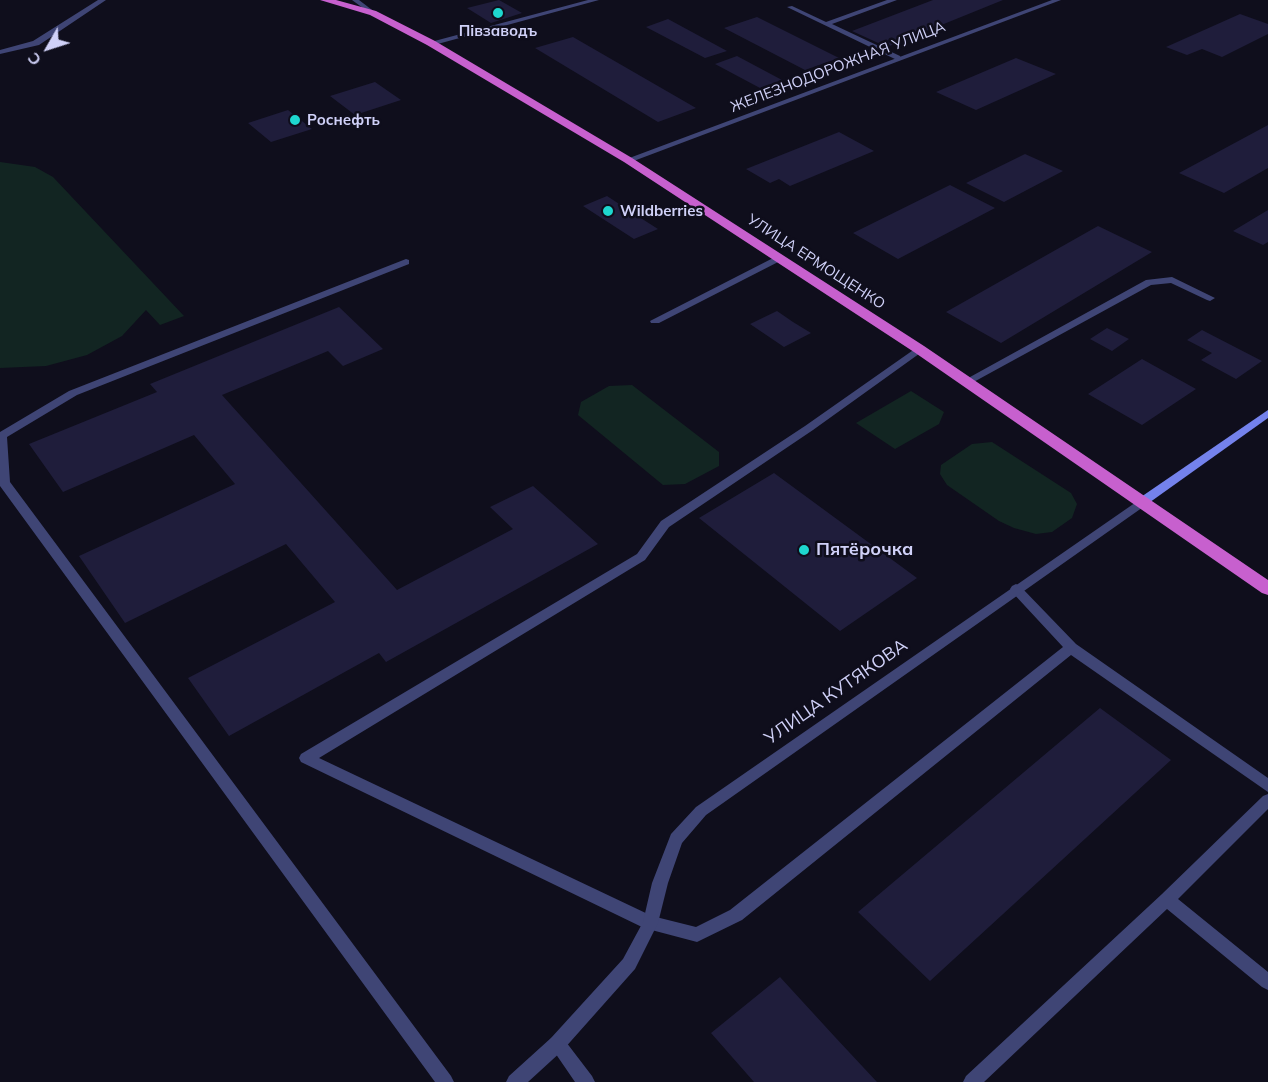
<!DOCTYPE html>
<html>
<head>
<meta charset="utf-8">
<style>
  body { margin:0 }
  #map { position:relative; width:1268px; height:1082px; overflow:hidden; background:#0f0e1c; font-family:Mulish,sans-serif }
  canvas { display:block }
  .north { position:absolute; left:18px; top:18px; width:60px; height:60px; -webkit-text-stroke:4px #0f0e1c; paint-order:stroke; rotate:231deg; font-size:16px; font-weight:700; line-height:24px; text-align:center; color:#d0d1f8 }
  .north::after { content:''; display:block; margin:auto; width:21px; height:27px; background:#d0d1f8; clip-path:polygon(50% 0,100% 100%,50% 72%,0 100%) }
</style>
</head>
<body>
<div id="map">
<canvas width="1268" height="1082"></canvas>
<div class="north">С</div>
</div>
<script>
const g = document.querySelector('canvas').getContext('2d');
g.lineJoin = 'round';
function paint(path, color) { g.fillStyle = color; g.fill(path, 'evenodd'); }
const toPath = rows => new Path2D(rows.map(r => 'M' + r).join(''));
function strokePath(path, color, width, dash) { g.strokeStyle = color; g.lineWidth = width; g.lineCap = dash ? 'butt' : 'round'; g.setLineDash(dash || []); g.stroke(path); }
function drawText(font, color, halo, rows, align = 'center') {
  g.font = font + ' Mulish,sans-serif'; g.lineWidth = 5; g.setLineDash([]); g.textBaseline = 'middle'; g.strokeStyle = halo; g.fillStyle = color; for (const [text, x, y, turn = 0] of rows) {
    g.save(); g.translate(x, y); g.rotate((+turn || 0) * Math.PI / 180); g.textAlign = isNaN(turn) ? turn : align; if (halo) g.strokeText(text, 0, 0); g.fillText(text, 0, 0); g.restore();
  }
}
paint(toPath([
  [0,162,35,167,53,177,184,316,160,325,146,310,122,336,87,355,46,366,0,368],
  [632,385,719,452,719,466,685,484,663,485,578,415,581,402,609,386],
  [911,391,944,412,939,424,895,449,856,423],
  [992,442,1071,493,1077,504,1072,518,1052,532,1036,534,1014,528,999,521,947,485,940,474,941,465,972,444]
]), '#122522');
paint(toPath([
  [499,0,522,13,491,23,467,8],
  [933,0,1003,0,887,47,852,31],
  [1240,14,1268,24,1268,34,1222,57,1202,49,1187,55,1166,47],
  [757,17,839,58,805,70,724,28],
  [668,19,727,51,705,58,646,27],
  [573,37,696,108,658,122,535,48],
  [737,56,782,80,760,88,715,64],
  [1016,58,1056,74,976,110,936,92],
  [375,82,401,100,355,115,330,96],
  [288,110,312,129,271,142,248,123],
  [1268,125,1268,168,1224,193,1179,173],
  [839,132,874,151,790,186,779,179,770,183,746,169],
  [1025,154,1063,171,1004,202,966,183],
  [950,185,995,208,898,259,853,233],
  [607,196,636,215,658,229,634,239,583,206],
  [1268,210,1268,242,1263,245,1233,231],
  [1098,226,1152,252,1001,343,946,312],
  [339,307,383,349,343,366,328,351,222,395,397,590,513,529,490,507,533,486,598,544,386,662,379,653,229,736,188,678,335,602,286,544,125,623,79,556,235,484,194,435,63,492,29,444,157,392,150,384],
  [777,311,793,322,811,333,784,347,750,324],
  [1107,328,1129,339,1112,351,1090,339],
  [1202,330,1262,361,1236,379,1201,360,1212,353,1187,340],
  [1142,359,1196,389,1142,425,1088,394],
  [774,473,917,578,840,631,699,518],
  [1100,708,1171,760,930,981,858,912],
  [780,977,835,1037,877,1082,754,1082,711,1033]
]), '#1f1d3b');
paint(toPath([
  [98,0,106,0,39,45,0,54,0,50,33,41,98,0],
  [588,0,599,0,434,45,427,43,588,0],
  [887,0,897,0,832,24,900,56,901,58,897,60,787,7,792,6,826,22,887,0],
  [779,255,782,256,782,260,659,323,651,323,650,321,779,255],
  [406,259,409,260,409,264,77,395,7,437,10,482,451,1076,454,1082,435,1082,0,486,0,432,69,391,406,259],
  [1172,277,1215,298,1210,301,1207,300,1171,283,1151,285,970,384,962,384,961,382,1146,280,1172,277],
  [919,346,924,349,923,351,813,430,669,527,645,560,319,758,652,916,696,927,730,910,1063,647,1012,592,1010,589,1012,586,1016,584,1020,586,1076,644,1268,778,1268,792,1071,655,742,920,697,942,644,928,301,762,299,758,301,754,637,554,661,521,805,426,919,346],
  [1268,794,1268,809,1178,899,1268,972,1268,990,1262,987,1167,909,984,1082,963,1082,966,1076,1162,894,1263,796,1268,794],
  [557,1036,563,1038,592,1076,595,1082,575,1082,549,1044,551,1038,557,1036]
]), '#3f4575');
paint(toPath([
  [352,0,359,0,376,13,371,14,352,0],
  [1052,0,1061,0,631,162,624,160,1052,0],
  [1142,498,1146,499,1148,502,1146,505,706,815,682,843,668,883,658,923,635,969,563,1050,528,1082,506,1082,509,1076,551,1038,623,959,643,922,652,883,671,834,696,807,1142,498]
]), '#3f4575');
paint(toPath([
  [1268,410,1268,418,1146,505,1138,505,1136,502,1138,499,1268,410]
]), '#7482ec');
paint(toPath([
  [320,0,336,0,376,11,435,41,632,158,924,346,1268,580,1268,595,1262,593,914,352,624,162,427,45,370,15,320,0]
]), '#c760ce');
for (const [x, y, r, color] of [
  [498,13,6,"#1ed7cf"],
  [295,120,6,"#1ed7cf"],
  [608,211,6,"#1ed7cf"],
  [804,550,6,"#1ed7cf"]
]) { const dot = new Path2D(); dot.arc(x, y, r, 0, 2 * Math.PI); g.fillStyle = color; g.fill(dot); strokePath(dot, '#0f0e1c', 2); }
drawText('bold 15px', '#d0d1f8', '#0f0e1c', [
  ["Пiвзаводъ",498,31,"center"],
  ["Роснефть",307,120],
  ["Wildberries",620,211]
], 'left');
drawText('15px', '#d0d1f8', '#0f0e1c', [
  ["ЖЕЛЕЗНОДОРОЖНАЯ УЛИЦА",838,67,-21],
  ["УЛИЦА ЕРМОЩЕНКО",816,262,33]
]);
drawText('bold 18px', '#d0d1f8', '#0f0e1c', [
  ["Пятёрочка",816,550]
], 'left');
drawText('18px', '#d0d1f8', '#0f0e1c', [
  ["УЛИЦА КУТЯКОВА",836,692,-35]
]);
</script>
</body>
</html>
